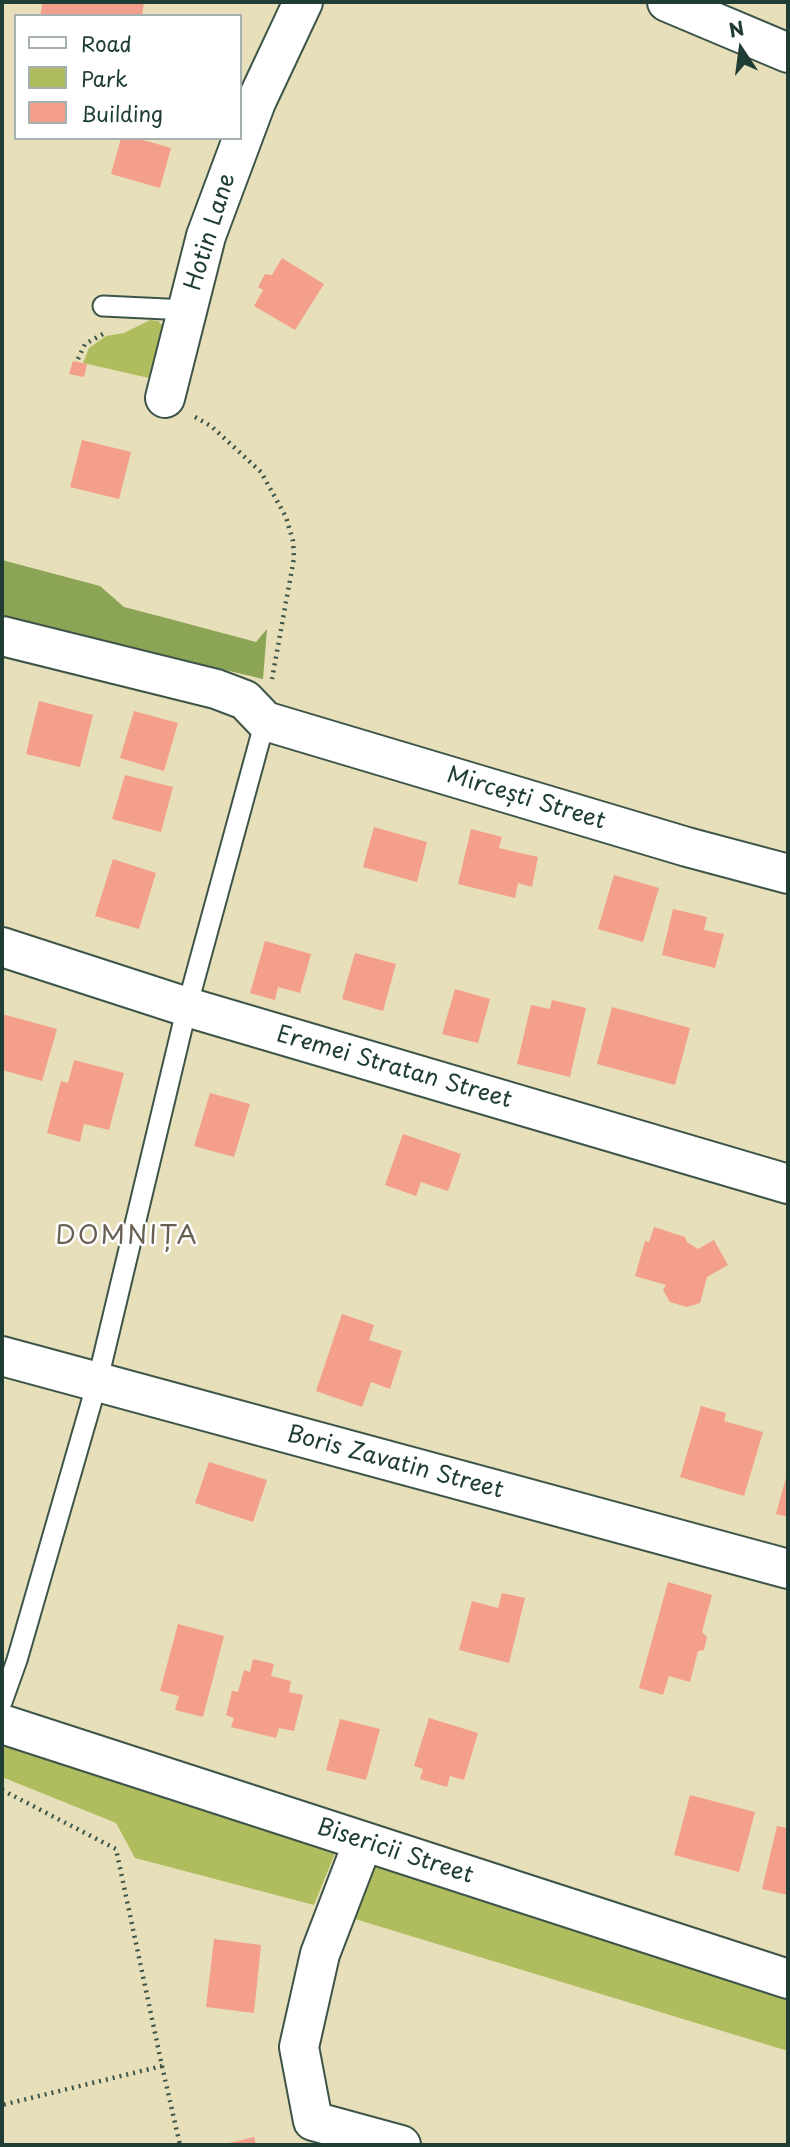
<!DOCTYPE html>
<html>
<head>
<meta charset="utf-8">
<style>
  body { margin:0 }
  #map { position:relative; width:790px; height:2147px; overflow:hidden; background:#e7dfb9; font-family:"Playpen Sans",sans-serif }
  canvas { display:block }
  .frame { position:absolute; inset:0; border:4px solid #1f3d34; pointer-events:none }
  .legend { position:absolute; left:14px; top:14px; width:228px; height:126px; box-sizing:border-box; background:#fff; border:2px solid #a5b1ae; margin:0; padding:9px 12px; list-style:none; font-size:21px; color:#1f3d34 }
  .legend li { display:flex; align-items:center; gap:14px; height:35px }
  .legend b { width:35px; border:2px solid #a5b1ae }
  .north { position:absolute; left:706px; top:14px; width:70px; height:70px; -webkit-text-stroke:5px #fff; paint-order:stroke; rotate:347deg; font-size:19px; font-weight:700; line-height:28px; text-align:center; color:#1f3d34 }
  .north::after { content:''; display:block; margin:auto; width:24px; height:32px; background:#1f3d34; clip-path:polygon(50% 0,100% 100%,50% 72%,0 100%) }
</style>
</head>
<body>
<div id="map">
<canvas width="790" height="2147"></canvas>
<div class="frame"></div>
<ul class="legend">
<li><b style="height:9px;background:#fff"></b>Road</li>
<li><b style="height:19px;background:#b0bd5f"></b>Park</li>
<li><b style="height:19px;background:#f39f8b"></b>Building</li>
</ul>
<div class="north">N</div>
</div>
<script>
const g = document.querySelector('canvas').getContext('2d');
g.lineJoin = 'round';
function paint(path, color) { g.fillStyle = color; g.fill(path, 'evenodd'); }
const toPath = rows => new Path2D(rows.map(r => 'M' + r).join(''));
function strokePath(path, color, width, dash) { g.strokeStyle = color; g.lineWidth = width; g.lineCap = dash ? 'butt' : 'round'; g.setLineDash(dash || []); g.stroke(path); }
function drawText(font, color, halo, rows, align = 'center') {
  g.font = font + ' "Playpen Sans",sans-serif'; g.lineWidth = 5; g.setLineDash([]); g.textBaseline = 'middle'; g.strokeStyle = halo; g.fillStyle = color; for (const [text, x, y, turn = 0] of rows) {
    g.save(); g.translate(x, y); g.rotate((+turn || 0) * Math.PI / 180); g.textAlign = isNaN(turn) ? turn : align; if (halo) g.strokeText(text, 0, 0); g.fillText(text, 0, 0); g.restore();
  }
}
paint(toPath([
  [150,320,158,321,166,329,158,368,149,378,83,363,89,348,106,336,124,333],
  [2,1734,338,1846,314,1905,135,1858,116,1823,2,1777],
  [377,1862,788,2000,788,2051,355,1919]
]), '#b0bd5f');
paint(toPath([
  [2,560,100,586,124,607,170,619,256,642,267,629,263,679,2,617]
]), '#8ca456');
paint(toPath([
  [43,2,144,2,142,16,40,16],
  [121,138,136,138,171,148,160,188,111,174],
  [282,258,324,284,295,330,254,306,263,290,258,287,265,274,272,275],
  [73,361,87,364,84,377,69,374],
  [82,440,131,452,119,499,70,487],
  [39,701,93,715,80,767,26,754],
  [134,711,178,723,164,771,120,758],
  [125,775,173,787,161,832,112,819],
  [374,827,427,842,417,882,363,867],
  [471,829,502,837,499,848,538,857,532,887,518,883,515,898,458,884],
  [113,859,156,873,139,929,95,916],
  [614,875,659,888,643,942,598,929],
  [673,909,707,917,704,930,724,934,715,968,662,955],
  [265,941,311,954,300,993,278,987,275,1000,250,993],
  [355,953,396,964,383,1011,342,999],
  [455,989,490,999,478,1043,442,1034],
  [552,1000,586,1008,570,1077,517,1064,531,1005,550,1009],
  [612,1007,690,1028,675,1085,597,1064],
  [2,1014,57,1029,42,1081,2,1070],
  [74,1060,124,1073,109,1130,84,1124,80,1142,47,1133,61,1081,68,1083],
  [210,1093,250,1104,234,1157,194,1146],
  [403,1134,461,1154,448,1191,421,1182,416,1196,385,1185],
  [654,1227,685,1237,687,1242,698,1249,714,1240,728,1265,707,1277,700,1303,687,1307,670,1302,663,1290,666,1285,635,1276,645,1241,649,1242],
  [342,1314,374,1325,369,1340,402,1351,390,1389,371,1382,362,1407,316,1391],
  [701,1406,726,1413,724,1421,763,1432,744,1496,680,1477],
  [209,1462,267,1480,253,1522,195,1503],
  [787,1474,788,1474,788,1517,776,1514],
  [668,1582,712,1595,702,1632,707,1637,704,1650,698,1651,690,1682,669,1676,663,1695,639,1688],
  [502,1593,525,1598,509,1663,459,1650,472,1601,498,1608],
  [178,1624,224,1636,203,1717,175,1710,179,1696,160,1691],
  [253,1659,274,1664,271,1676,291,1681,289,1692,303,1695,294,1731,279,1728,276,1738,231,1727,234,1718,226,1715,232,1691,238,1692,244,1670,250,1672],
  [429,1718,478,1733,464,1780,450,1776,447,1787,420,1779,423,1769,414,1766],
  [340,1719,380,1729,366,1780,326,1770],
  [690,1795,755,1812,739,1872,674,1855],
  [777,1826,788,1828,788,1895,762,1889],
  [214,1939,261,1945,254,2013,206,2007],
  [254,2137,256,2145,225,2145,225,2144]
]), '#f39f8b');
const lane = toPath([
  [103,306,187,310],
  [2,1702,17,1660,97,1383,187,1007,265,721]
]);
const street = toPath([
  [667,2,788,53],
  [165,398,206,236,256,102,303,2],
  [2,636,216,689,245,700,265,721,687,847,788,874],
  [2,947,187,1007,788,1184],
  [2,1356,788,1569],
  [2,1724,788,1979],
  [363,1842,320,1954,299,2047,313,2121,401,2145]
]);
strokePath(lane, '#3d5548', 23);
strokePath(street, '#3d5548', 42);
strokePath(toPath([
  [78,359,85,344,103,334],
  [195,417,211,426,261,472,286,517,293,541,294,558,272,679],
  [2,1790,116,1849,162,2066,2,2105],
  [162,2066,180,2145]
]), '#3d5548', 4.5, [2, 5]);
strokePath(lane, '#fff', 19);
strokePath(street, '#fff', 38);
drawText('23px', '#1f3d34', '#fff', [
  ["Hotin Lane",211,232,-73],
  ["Mircești Street",526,799,17],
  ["Eremei Stratan Street",394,1068,16],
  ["Boris Zavatin Street",395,1463,15],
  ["Bisericii Street",395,1852,18]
]);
g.letterSpacing = '2px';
drawText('26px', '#695f52', '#fff', [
  ["DOMNIȚA",127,1237]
]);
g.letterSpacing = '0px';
</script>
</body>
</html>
